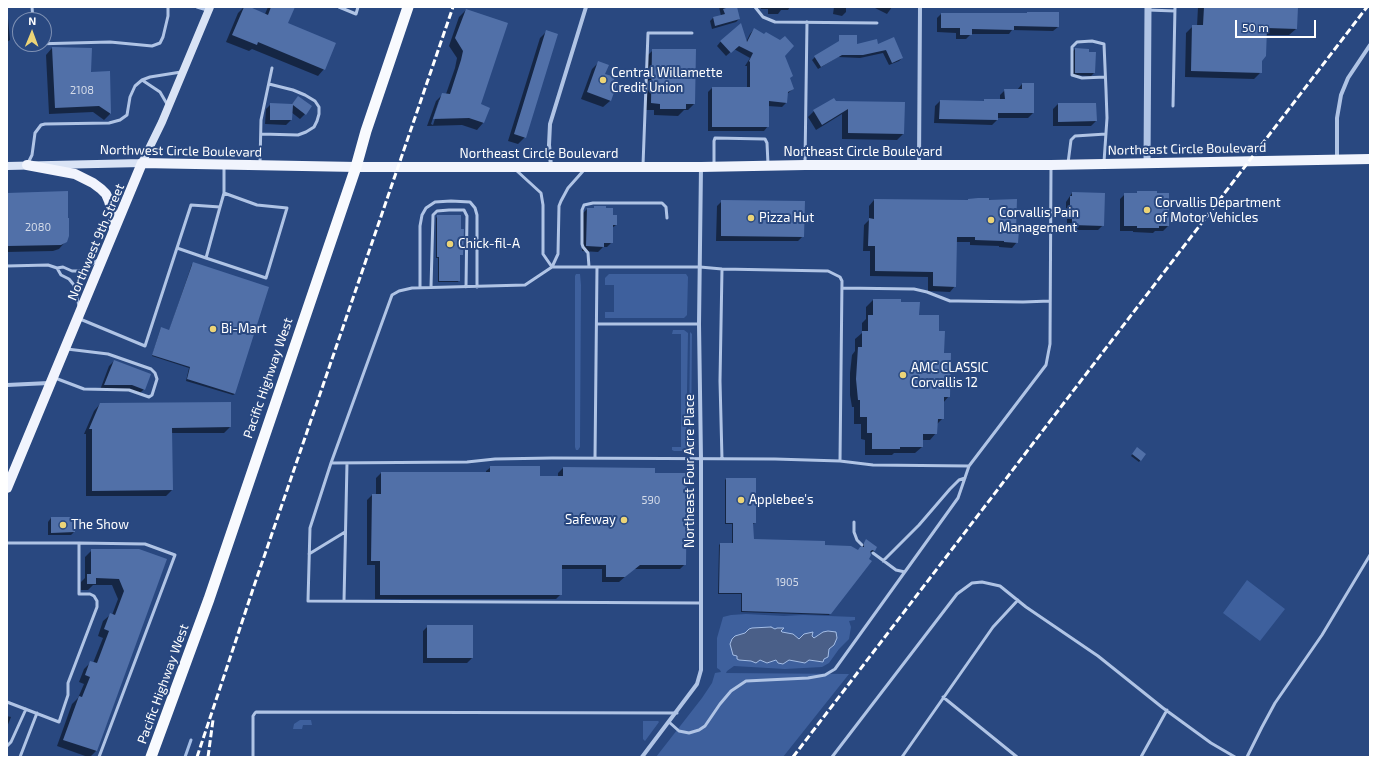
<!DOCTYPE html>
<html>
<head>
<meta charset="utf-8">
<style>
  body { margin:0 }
  #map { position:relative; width:1377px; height:764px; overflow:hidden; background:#294880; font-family:"Exo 2",sans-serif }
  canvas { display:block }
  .frame { position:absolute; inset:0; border:8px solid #fff; pointer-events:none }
  .north { position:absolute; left:12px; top:12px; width:40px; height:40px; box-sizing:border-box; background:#294880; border:1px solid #7f91b3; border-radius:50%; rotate:1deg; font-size:11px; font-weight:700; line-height:16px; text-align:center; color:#fff }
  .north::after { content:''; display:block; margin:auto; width:14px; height:18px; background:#ecd477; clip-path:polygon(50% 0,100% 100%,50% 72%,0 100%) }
  .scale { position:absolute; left:1235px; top:20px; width:81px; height:18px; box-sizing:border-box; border:2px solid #fff; border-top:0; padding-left:5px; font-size:12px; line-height:14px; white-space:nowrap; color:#fff; -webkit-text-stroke:3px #294880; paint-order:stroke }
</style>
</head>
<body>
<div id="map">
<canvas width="1377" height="764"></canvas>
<div class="frame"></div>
<div class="north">N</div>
<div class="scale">50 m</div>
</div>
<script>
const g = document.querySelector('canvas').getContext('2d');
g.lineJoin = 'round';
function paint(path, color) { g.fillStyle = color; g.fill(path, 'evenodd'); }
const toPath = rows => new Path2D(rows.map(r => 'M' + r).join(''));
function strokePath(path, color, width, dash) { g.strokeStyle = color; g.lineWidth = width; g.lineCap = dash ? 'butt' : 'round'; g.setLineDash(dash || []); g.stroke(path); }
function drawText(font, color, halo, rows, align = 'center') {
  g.font = font + ' "Exo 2",sans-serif'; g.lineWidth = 4; g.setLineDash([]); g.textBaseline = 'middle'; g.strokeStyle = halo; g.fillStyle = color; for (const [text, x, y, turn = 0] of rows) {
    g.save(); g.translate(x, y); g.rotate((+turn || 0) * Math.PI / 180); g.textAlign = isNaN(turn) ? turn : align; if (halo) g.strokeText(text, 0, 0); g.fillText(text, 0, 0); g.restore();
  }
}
paint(toPath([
  [576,274,580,274,581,285,580,443,580,447,578,450,576,450,575,447,575,276],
  [609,274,686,274,688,277,687,315,684,318,605,318,605,312,614,312,614,285,605,285,605,278],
  [673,330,684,330,688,333,686,448,684,451,674,451,672,450,672,447,681,447,681,334,672,334],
  [690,332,692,334,691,448,689,448],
  [1247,580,1285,609,1260,641,1223,613],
  [746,614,784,616,803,615,855,617,855,620,849,621,851,627,849,639,839,649,829,663,822,667,785,669,734,666,727,671,726,673,849,674,783,757,656,757,702,698,712,683,715,673,721,672,720,670,717,668,717,638,723,617,731,615],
  [770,627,775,629,784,628,781,631,782,632,793,634,799,639,812,636,814,638,823,632,836,632,823,662,809,660,804,663,789,660,776,660,767,663,760,660,756,663,751,661,739,660,737,659,735,636,746,633,749,629],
  [300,720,311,720,312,725,303,725,302,729,293,729,294,724],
  [643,721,658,721,659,722,645,741,643,739]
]), '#3e609d');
const water = toPath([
  [771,627,775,629,777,628,784,628,781,631,782,632,793,634,799,639,804,634,813,632,812,636,814,638,823,632,828,631,836,632,837,638,834,645,829,649,828,657,824,659,823,662,809,660,805,663,789,660,783,664,778,663,776,660,767,663,760,660,756,663,751,661,739,660,737,659,737,656,733,655,730,644,732,639,735,636,745,633,749,629,752,628,771,627]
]);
paint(water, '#4a5f88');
strokePath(water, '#a5bee6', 1);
paint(toPath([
  [7,7,10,40,7,42],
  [244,7,265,14,268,7,294,7,287,24,324,69,318,76,252,49,249,51,226,42,238,13],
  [719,7,736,7,739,19,736,22,712,29,710,21,713,18,721,16],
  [761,7,790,7,788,10,781,10,778,14,768,14,768,9,761,9],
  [834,7,846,7,846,12,842,16,833,14],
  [873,7,892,7,887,14],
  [1198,7,1297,7,1296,29,1289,35,1266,35,1261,60,1261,72,1254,79,1185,77,1186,33,1193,26,1197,26],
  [466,10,480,105,488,108,483,123,477,130,462,125,427,126,436,101,443,94,446,94,455,68,457,58,449,46,459,17],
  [439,100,441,100,433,125,431,124],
  [1027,13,1058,27,1053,31,1012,30,1009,34,971,34,966,39,956,39,956,33,937,32,937,18,941,14,1025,14],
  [754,29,783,55,789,79,793,89,787,94,786,103,782,107,768,106,768,126,764,131,708,131,708,92,712,88,747,88,747,66,745,66,750,58,734,49,726,56,717,46,721,41,746,42,750,34],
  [547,31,525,137,518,144,508,141,540,38],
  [877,46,902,58,899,61,889,65,883,53,860,58,838,57,818,69,812,60,815,57],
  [52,48,90,73,109,72,110,114,104,120,93,112,49,114,46,55],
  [1075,49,1088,53,1094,73,1091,76,1072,75,1072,52],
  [653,50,694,104,688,110,684,110,678,116,654,115,654,110,645,110,646,57],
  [599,62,604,74,612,83,616,84,610,101,603,107,581,99,592,69],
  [1022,84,1033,113,1028,118,997,118,997,120,992,125,934,123,935,106,940,101,982,102,985,100,1000,100,1000,95,1005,90,1017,90],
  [298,97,305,114,300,119,291,112,291,120,286,125,265,124,266,109,271,104,291,105],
  [835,102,903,134,897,140,842,139,842,114,816,130,808,117,814,111],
  [1058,104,1096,121,1091,126,1053,126,1053,109],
  [1138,192,1168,226,1163,231,1155,231,1153,233,1133,232,1133,231,1120,231,1120,199,1125,194,1135,194],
  [1072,193,1103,225,1098,230,1067,230,1067,211,1066,211,1066,202],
  [7,194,66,241,59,249,53,251,7,252],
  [978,199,1005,201,1017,242,1012,248,999,247,999,246,970,245,970,242,956,242,955,286,950,292,928,291,928,277,870,276,870,251,863,251,864,225,869,220,869,206,874,200,967,201],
  [722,201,803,236,798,241,716,241,717,206],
  [595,207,605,210,612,216,616,225,612,228,612,242,607,247,603,247,598,252,582,251,582,214,587,209,593,209],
  [438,216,462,254,459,256,459,280,458,282,438,282,438,258,436,258,436,218],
  [192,264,235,394,233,395,186,381,189,368,152,356,160,330,161,328,169,331],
  [873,300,900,303,938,332,943,354,949,396,943,403,943,418,936,425,936,433,930,440,922,440,922,447,915,453,894,453,892,455,865,455,865,440,861,439,861,424,854,424,854,407,852,407,850,395,850,373,852,355,855,351,855,339,862,333,862,323,866,319,866,307],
  [114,361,144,389,139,394,127,390,100,390,109,366],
  [100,404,230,427,224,433,171,433,172,490,166,496,86,496,86,434,84,434,94,411],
  [1137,448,1145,454,1139,462,1131,456],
  [491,467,539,477,558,477,558,473,563,468,654,474,685,564,680,569,634,569,619,582,602,582,602,569,561,569,561,594,556,599,375,599,375,565,367,565,367,500,372,495,376,495,376,478,381,473,486,473,486,471],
  [726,479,755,523,752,524,753,540,824,546,858,552,863,548,863,545,867,541,876,548,873,552,869,552,829,615,741,612,741,594,718,594,719,545,720,544,732,544,732,524,725,524,725,480],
  [51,518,74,518,74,532,71,535,48,535,48,522],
  [92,550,166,560,96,751,90,757,88,757,57,746,72,704,78,698,84,684,79,682,84,669,91,662,93,663,103,638,98,636,103,621,110,615,112,615,118,599,112,585,93,585,88,590,81,590,81,582,85,578,85,557],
  [428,626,472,626,472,658,467,663,423,663,423,631],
  [7,716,11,717,7,727]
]), '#0007');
strokePath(toPath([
  [185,757,191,740]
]), '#a5bee6', 3);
paint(toPath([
  [244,7,250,7,268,15,271,7,295,7,288,23,336,43,325,70,258,42,257,45,232,35],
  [729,7,737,7,740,19,715,26,713,17,725,14,723,9],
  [1204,7,1298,7,1297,29,1267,28,1266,56,1262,61,1262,73,1191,71,1192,25,1203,25],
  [466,9,508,23,481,104,490,108,484,123,469,118,433,119,442,93,450,94,461,60,463,51,455,38],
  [1027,12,1059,12,1059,27,1014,26,1014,30,972,29,972,35,960,35,960,28,941,28,941,13,1027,13],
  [741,23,747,42,754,28,764,34,766,32,780,40,785,36,794,46,785,56,793,76,790,78,794,89,788,92,787,103,769,101,769,127,712,127,712,87,750,87,750,62,749,61,753,53,739,46,731,53,720,41],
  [546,30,558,34,526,138,514,134],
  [839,35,857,35,857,44,877,39,878,44,894,37,903,58,892,63,886,50,863,55,842,55,821,67,814,56,839,41],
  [52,47,92,48,91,72,110,71,111,114,99,106,55,108],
  [1075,48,1089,49,1089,52,1096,52,1095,73,1075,73],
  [652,49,696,49,695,104,686,104,686,109,660,109,660,104,651,103],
  [598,61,609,65,605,74,615,77,613,82,617,84,611,101,587,92],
  [1022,83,1034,83,1034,113,998,113,998,120,939,119,940,100,984,101,984,99,1005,99,1004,89,1022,89],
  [298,96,312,106,306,115,293,105,292,120,270,120,270,103,292,104],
  [834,98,836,101,905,102,904,134,848,133,848,109,822,125,813,110],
  [1058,103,1096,103,1097,121,1058,122],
  [68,191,68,218,69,218,69,236,67,242,61,245,7,246,7,193],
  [1137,191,1157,191,1157,193,1169,193,1169,226,1159,226,1159,228,1137,228,1137,226,1124,226,1124,193,1137,193],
  [1072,192,1105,193,1104,226,1072,225,1072,206,1070,206,1070,196,1072,196],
  [978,198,989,198,989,200,1017,199,1016,230,1019,230,1018,243,1004,242,1004,241,975,240,975,237,957,237,956,287,933,286,933,272,875,271,875,246,868,246,869,218,874,219,874,199,968,200,968,199],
  [721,200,805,201,804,237,721,236],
  [594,206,606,206,606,208,613,208,613,215,617,215,617,225,613,225,613,243,604,243,604,247,586,246,587,208,594,208],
  [437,215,461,215,461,229,464,229,463,255,460,255,460,281,439,281,439,257,437,257],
  [193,262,269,287,235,394,187,379,190,367,152,355,161,327,169,330],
  [873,299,901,299,901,302,920,302,919,315,939,315,939,331,945,331,944,353,951,353,950,397,944,397,944,419,938,419,937,434,923,434,923,447,900,447,900,449,872,449,872,433,867,433,867,417,860,417,860,400,858,400,856,379,858,347,862,347,862,331,868,331,868,315,873,315],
  [114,360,151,374,145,390,132,385,104,385],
  [231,402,231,427,172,428,173,490,92,491,92,429,89,429,100,403],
  [1137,447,1146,454,1141,461,1132,454],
  [490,466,540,466,540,476,563,476,563,467,655,468,655,473,687,473,686,565,640,565,625,577,606,577,606,565,562,565,562,595,380,595,380,561,371,561,372,494,381,494,381,472,490,472],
  [726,478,756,478,756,523,753,523,754,539,825,541,825,545,851,546,858,550,860,547,864,547,864,543,866,539,877,547,875,551,872,550,870,552,871,555,869,559,872,561,831,614,742,611,742,593,719,593,720,543,733,543,733,523,726,523],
  [51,517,75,517,75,532,51,533],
  [91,549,139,549,167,559,97,751,63,740,79,696,82,697,90,677,85,675,90,661,97,663,109,631,104,629,110,613,115,615,124,591,119,579,96,578,96,584,87,584,87,574,91,574],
  [427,625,473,625,473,658,427,658]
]), '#5170a8');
strokePath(toPath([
  [32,7,33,20],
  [197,7,207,10],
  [339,7,356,14,358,7],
  [755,7,763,17,775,22,877,23],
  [1148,10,1175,11],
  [34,44,110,42,152,46,160,43,163,37,168,16,168,7],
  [167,104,160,92,142,80,150,77,181,72],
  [1173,106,1175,7],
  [261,134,298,135,306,132,314,127,317,121,319,114,319,107,315,101,305,95,293,90,269,84],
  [1104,162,1107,118,1106,90,1104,44,1092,41,1077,42,1072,47,1072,75,1082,78,1105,77],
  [28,163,32,155,35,133,41,125,45,124,109,123,120,120,127,115,130,97,135,86,142,80],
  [260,163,261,120,272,68],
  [805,163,807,22],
  [1068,163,1071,140,1075,136,1106,134],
  [643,165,648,33,692,33],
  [714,165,714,141,715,138,765,139,767,143,768,164],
  [517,171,541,193,543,205,543,254,552,267,558,254,559,206,561,201,568,188,584,170],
  [224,193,224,167],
  [177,248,206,258],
  [7,266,48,265,57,268,63,267,72,271,81,271,98,260],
  [552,267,700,267,722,269,828,271,840,277,842,281,840,461,775,459,552,458,495,459,467,462,331,463,392,295,399,291,412,288,525,285,552,267],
  [589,267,588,253,583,247,582,244,582,210,584,205,593,203,662,203,666,207,667,218],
  [57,268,61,275,69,279,74,285,79,306],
  [722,269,720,381,722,459],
  [420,287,420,226,422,215,426,208,435,202,451,201,470,202,475,208,477,215,477,287],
  [431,287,433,215,437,211,449,210,464,210,467,216,466,287],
  [842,288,914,289,927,292,950,301,958,301,1023,302,1050,301],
  [80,319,145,346,191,205,220,207,206,258,266,278,287,208,257,205,224,193,220,207],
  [597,324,699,324],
  [55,378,84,389,129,390,149,397,152,395,157,379,155,373,151,369,108,354,67,349],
  [595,458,597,267],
  [840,461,873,465,969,466],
  [331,463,310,528,308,601,700,603],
  [854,522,854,532,857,540,862,545],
  [7,543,79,543,79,594,90,594,94,596,97,601,97,607,68,683,68,695,59,722,7,702],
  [79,543,145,544,175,555,99,757],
  [873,553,896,570,905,572],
  [309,554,345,532],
  [883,561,919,525,950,489,959,480,965,478],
  [344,601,347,463],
  [943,697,1017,757],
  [669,722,679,731,689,733,699,730,705,726,720,704,731,691,746,681,808,678,825,675,835,669,958,498,969,466,1046,365,1050,344,1051,167],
  [7,746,11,742,26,709],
  [20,757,37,713],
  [253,757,253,716,255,713,256,712,677,713],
  [832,757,957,594,972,583,982,582,1000,586,1026,607,1098,656,1163,708,1211,743,1235,757],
  [902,757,993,627,1018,600],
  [1141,757,1167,710],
  [1247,757,1262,727,1275,703,1322,635,1370,555]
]), '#b0c4e5', 3);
strokePath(toPath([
  [1337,159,1337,118,1341,95,1348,78,1370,45],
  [919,164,920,7],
  [551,166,549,145,550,124,586,7],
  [7,385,49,383],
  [642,757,697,684,701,670,701,459,699,324,701,167]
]), '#b0c4e5', 4);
strokePath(toPath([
  [1147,163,1148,7]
]), '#b0c4e5', 7);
strokePath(toPath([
  [7,166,142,163,162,122,210,7]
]), '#d9e3f5', 8);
strokePath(toPath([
  [27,165,75,174,93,183,101,189,106,194,109,201,113,216,114,229],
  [7,488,142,163,356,167,701,167,805,165,1051,165,1370,159]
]), '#f1f4fd', 10);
strokePath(toPath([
  [151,757,209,599,356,167,366,131,408,7]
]), '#f8fafe', 11);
strokePath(toPath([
  [197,757,254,586,453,7],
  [208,757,213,720],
  [793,757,1367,7]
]), '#fff', 3, [7, 3]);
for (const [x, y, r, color] of [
  [603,80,4,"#ecd477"],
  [1147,210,4,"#ecd477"],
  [751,218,4,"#ecd477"],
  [991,220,4,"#ecd477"],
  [450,244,4,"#ecd477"],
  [213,329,4,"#ecd477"],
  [903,375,4,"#ecd477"],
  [741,500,4,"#ecd477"],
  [624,520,4,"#ecd477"],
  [63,525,4,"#ecd477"]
]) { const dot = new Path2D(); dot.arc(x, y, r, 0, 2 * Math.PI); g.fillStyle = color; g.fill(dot); strokePath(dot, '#294880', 1.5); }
drawText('11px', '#d4dbe9', null, [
  ["2108",82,90],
  ["2080",38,227],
  ["590",651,500],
  ["1905",787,582]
]);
drawText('13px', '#fff', '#294880', [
  ["Central Willamette",611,73],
  ["Credit Union",611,88],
  ["Corvallis Department",1155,203],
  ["of Motor Vehicles",1155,218],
  ["Corvallis Pain",999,213],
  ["Management",999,228],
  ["Pizza Hut",759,218],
  ["Chick-fil-A",458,244],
  ["Bi-Mart",221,329],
  ["AMC CLASSIC",911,368],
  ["Corvallis 12",911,383],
  ["Applebee's",749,500],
  ["Safeway",616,520,"right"],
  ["The Show",71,525]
], 'left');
drawText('13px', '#fff', '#294880', [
  ["Northeast Circle Boulevard",1187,149,-1],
  ["Northwest Circle Boulevard",181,151,1],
  ["Northeast Circle Boulevard",863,152],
  ["Northeast Circle Boulevard",539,154],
  ["Northwest 9th Street",96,242,-67],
  ["Pacific Highway West",268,378,-71],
  ["Northeast Four Acre Place",690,471,-90],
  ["Pacific Highway West",163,684,-70]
]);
</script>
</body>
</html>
